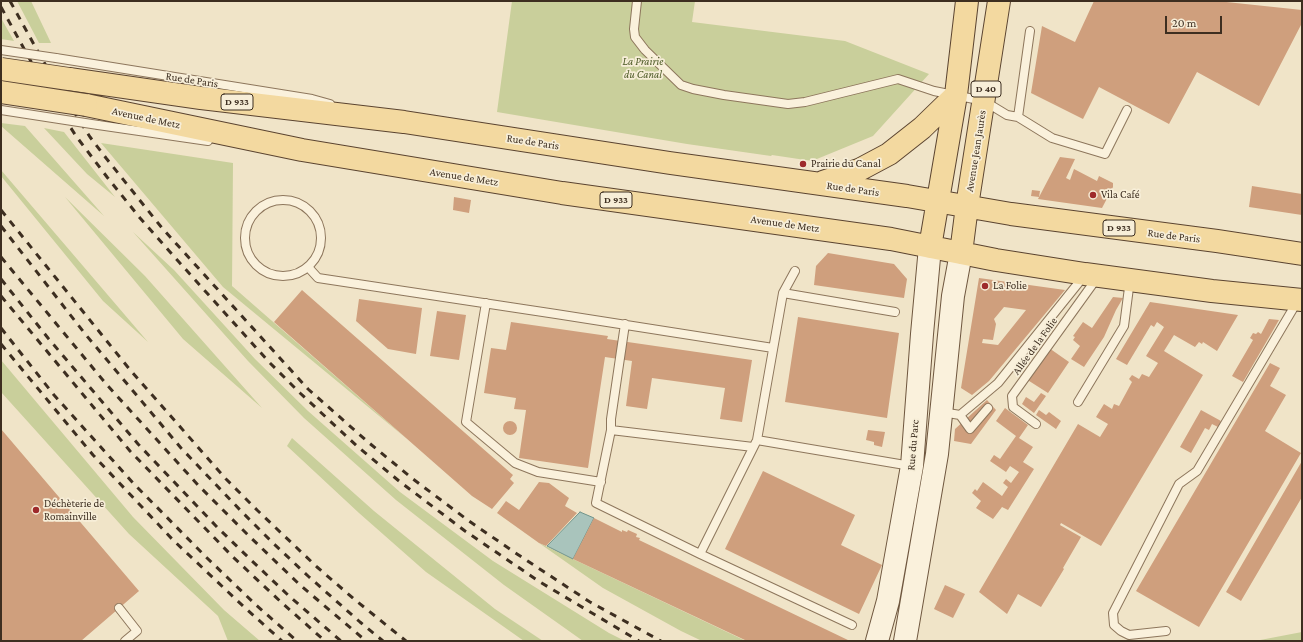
<!DOCTYPE html>
<html>
<head>
<meta charset="utf-8">
<style>
  body { margin:0 }
  #map { position:relative; width:1303px; height:642px; overflow:hidden; background:#f0e4c8; font-family:"Crimson Pro",serif }
  canvas { display:block }
  .frame { position:absolute; inset:0; border:2px solid #3d2e20; pointer-events:none }
  .scale { position:absolute; left:1165px; top:16px; width:57px; height:18px; box-sizing:border-box; border:2px solid #3d2e20; border-top:0; padding-left:5px; font-size:12px; line-height:14px; white-space:nowrap; color:#3d2e20; -webkit-text-stroke:3px #f7eed8; paint-order:stroke }
</style>
</head>
<body>
<div id="map">
<canvas width="1303" height="642"></canvas>
<div class="frame"></div>
<div class="scale">20 m</div>
</div>
<script>
const g = document.querySelector('canvas').getContext('2d');
g.lineJoin = 'round';
function paint(path, color) { g.fillStyle = color; g.fill(path, 'evenodd'); }
const toPath = rows => new Path2D(rows.map(r => 'M' + r).join(''));
function strokePath(path, color, width, dash) { g.strokeStyle = color; g.lineWidth = width; g.lineCap = dash ? 'butt' : 'round'; g.setLineDash(dash || []); g.stroke(path); }
function drawText(font, color, halo, rows, align = 'center') {
  g.font = font + ' "Crimson Pro",serif'; g.lineWidth = 3.5; g.setLineDash([]); g.textBaseline = 'middle'; g.strokeStyle = halo; g.fillStyle = color; for (const [text, x, y, turn = 0] of rows) {
    g.save(); g.translate(x, y); g.rotate((+turn || 0) * Math.PI / 180); g.textAlign = isNaN(turn) ? turn : align; if (halo) g.strokeText(text, 0, 0); g.fillText(text, 0, 0); g.restore();
  }
}
paint(toPath([
  [17,1,31,1,51,43,39,43],
  [512,1,695,1,692,22,845,41,929,74,873,136,812,161,772,155,771,156,687,144,497,112],
  [1,18,14,41,1,39],
  [1,123,25,126,104,216,1,126],
  [44,128,64,132,115,197,87,174],
  [101,143,233,163,232,286,407,439,223,287],
  [1,170,148,342,103,301,1,176],
  [65,197,145,276,262,408,183,339],
  [133,232,174,270,255,359,308,411,400,492,493,561,609,633,625,641,583,641,504,585,396,500,304,418,248,361],
  [1,360,133,517,224,610,260,641,228,641,218,616,129,534,1,392],
  [292,438,374,511,495,609,543,641,524,641,426,572,359,513,287,446],
  [539,543,746,641,702,641,681,631,603,588],
  [1302,632,1302,641,1255,641]
]), '#c9cf9b');
const water = toPath([
  [580,512,594,518,573,559,547,546,580,512]
]);
paint(water, '#a9c4bc');
strokePath(water, '#6f938a', 1);
paint(toPath([
  [1094,1,1217,1,1302,10,1302,23,1259,106,1197,72,1169,124,1099,87,1083,119,1031,93,1042,26,1075,42],
  [1060,157,1075,159,1066,178,1070,180,1074,169,1097,181,1099,176,1113,183,1113,187,1102,208,1038,199],
  [1252,186,1302,194,1302,215,1249,207],
  [1032,190,1040,191,1039,197,1031,196],
  [454,197,471,200,469,213,453,210],
  [828,253,894,264,907,279,904,298,814,285,816,266],
  [979,278,1065,290,989,381,972,395,961,388],
  [1004,307,1026,310,998,345,982,343,983,339,993,340,996,324,994,319],
  [302,290,513,475,510,479,514,483,492,509,472,496,274,322],
  [1113,297,1123,298,1116,310,1104,337,1084,367,1071,359,1080,346,1073,340,1075,337,1073,336,1083,322,1092,328],
  [359,299,422,308,416,354,388,349,356,321],
  [1150,302,1238,315,1217,351,1203,342,1202,344,1199,342,1195,347,1174,335,1164,351,1203,375,1101,546,1061,523,1060,525,1081,537,1063,568,1064,569,1041,607,1018,594,1007,614,979,592,1078,424,1100,437,1108,424,1096,417,1104,404,1112,409,1114,404,1119,406,1132,382,1129,379,1132,375,1139,379,1142,374,1149,377,1158,363,1146,356,1164,327,1157,322,1154,327,1151,325,1127,365,1116,359],
  [437,311,466,315,459,360,430,356],
  [798,317,899,333,887,418,785,402],
  [1269,319,1279,320,1243,382,1232,376,1253,340,1250,338,1253,333,1256,334,1258,332,1261,334],
  [511,322,608,336,607,339,752,360,742,422,720,419,725,388,652,378,647,409,626,406,632,361,605,357,588,468,519,458,526,410,514,409,516,398,484,393,491,348,506,350],
  [1049,348,1069,362,1048,393,1026,379],
  [1270,363,1280,368,1270,386,1286,395,1265,431,1301,453,1199,627,1136,591],
  [1041,393,1046,396,1034,413,1022,404,1026,397,1034,402],
  [987,400,996,410,971,444,954,441,955,429],
  [1005,408,1028,425,1019,438,1033,447,1023,462,1034,469,1008,510,1002,507,993,519,976,508,981,501,972,493,975,489,977,491,983,482,1002,496,1008,487,1003,483,1006,479,1011,483,1019,472,1010,466,1006,472,990,461,994,455,1000,459,1016,436,996,421],
  [1039,410,1046,415,1049,412,1061,421,1056,429,1036,415],
  [1201,410,1221,421,1218,427,1212,424,1209,430,1205,428,1191,453,1180,447],
  '503 428a7 7 0 1 1 14 0a7 7 0 1 1-14 0Z',
  [1,429,139,591,81,641,1,641],
  [868,430,885,432,882,447,874,445,874,442,866,440],
  [1302,461,1302,497,1241,601,1226,592],
  [763,471,855,515,841,545,882,565,859,614,725,549],
  [539,482,549,483,569,498,565,506,577,513,546,546,539,543,497,513,506,501,519,510],
  [594,518,622,532,622,530,627,532,628,530,637,534,636,537,640,538,639,540,850,641,747,641,573,559],
  [945,585,965,594,953,618,934,609]
]), '#cf9f7d');
const service = toPath([
  [637,1,634,29,635,37,645,50,681,85,693,89,724,95,788,104,805,102,898,79,934,91,984,101,1007,115,1018,117,1052,138,1105,154,1127,110],
  [56,58,312,99,330,104],
  [1018,117,1030,31],
  [98,125,208,141],
  '245 238a38 38 0 1 1 76 0a38 38 0 1 1-76 0Z',
  [308,267,318,278,556,314,773,348],
  [795,271,783,293,757,440,911,466],
  [783,293,895,312],
  [486,303,466,422,515,463,538,472,601,482],
  [625,324,611,419,611,430,753,447],
  [1078,402,1124,326,1130,280],
  [942,412,960,415,970,429,988,408],
  [960,415,998,383,1084,276],
  [1036,424,1013,407,1012,396,1097,278],
  [611,430,596,503,700,554,852,625],
  [700,554,756,442],
  [119,608,137,631,125,641],
  [1166,631,1129,635,1121,631,1114,625,1113,613,1179,484,1197,471,1297,302]
]);
const secondary = toPath([
  [877,641,888,601,912,466,922,334,930,247],
  [905,641,937,454,953,296,961,253]
]);
const primary = toPath([
  [69,79,201,98,404,122,670,163,907,196,1011,214,1217,241,1302,254],
  [86,105,302,150,562,193,891,239,996,260,1085,274,1212,291,1302,300],
  [823,182,859,170,889,154,922,128,956,95],
  [930,247,956,95,967,1],
  [961,253,967,206,999,1]
]);
strokePath(service, '#8d765c', 10);
strokePath(secondary, '#6f573f', 24);
strokePath(primary, '#5b4430', 24);
strokePath(service, '#faf1dc', 8);
strokePath(secondary, '#faf1dc', 22);
strokePath(primary, '#f3d9a0', 22);
strokePath(toPath([
  [10,1,42,59,64,96,90,137,106,158,162,228,308,389,368,442,413,479,469,521,517,554,590,602,661,641],
  [1,7,49,94,76,136,107,177,140,218,179,262,269,362,300,393,358,447,399,481,465,531,540,582,639,641],
  [1,210,131,371,226,479,257,510,317,567,354,599,406,641],
  [1,226,86,335,181,448,241,511,273,543,308,576,360,622,383,641],
  [1,257,107,385,198,485,247,534,300,585,366,641],
  [1,279,48,338,138,444,217,527,250,559,289,596,341,641],
  [1,296,130,451,233,557,282,603,325,641],
  [1,328,54,395,134,484,206,557,256,605,297,641],
  [1,344,93,455,173,540,243,606,282,641]
]), '#3d2e20', 3, [7, 7]);
const serviceBridge = toPath([
  [1,50,56,58],
  [1,110,98,125]
]);
const primaryBridge = toPath([
  [1,69,69,79],
  [1,92,86,105]
]);
strokePath(serviceBridge, '#8d765c', 10, []);
strokePath(primaryBridge, '#5b4430', 24, []);
strokePath(serviceBridge, '#faf1dc', 8);
strokePath(primaryBridge, '#f3d9a0', 22);
for (const [x, y, r, color] of [
  [803,164,4,"#9e2a2b"],
  [1093,195,4,"#9e2a2b"],
  [985,286,4,"#9e2a2b"],
  [36,510,4,"#9e2a2b"]
]) { const dot = new Path2D(); dot.arc(x, y, r, 0, 2 * Math.PI); g.fillStyle = color; g.fill(dot); strokePath(dot, '#f7eed8', 1.5); }
for (const [x, y, w] of [
  [986,89,30],
  [237,102,32],
  [616,200,32],
  [1119,228,32]
]) { const box = new Path2D(); box.roundRect(x - w / 2, y - 8, w, 16, 3); g.fillStyle = '#f7eed8'; g.fill(box); strokePath(box, '#3d2e20', 1); }
drawText('bold 10px', '#3d2e20', null, [
  ["D 40",986,89],
  ["D 933",237,102],
  ["D 933",616,200],
  ["D 933",1119,228]
]);
drawText('italic 11px', '#4d5a26', '#f7eed8', [
  ["La Prairie",643,62],
  ["du Canal",643,75]
]);
drawText('11px', '#3d2e20', '#f7eed8', [
  ["Rue de Paris",192,80,9],
  ["Avenue de Metz",146,118,12],
  ["Rue de Paris",533,142,9],
  ["Avenue Jean Jaurès",976,151,-81],
  ["Avenue de Metz",464,177,9],
  ["Rue de Paris",853,189,8],
  ["Avenue de Metz",785,224,8],
  ["Rue de Paris",1174,236,7],
  ["Allée de la Folie",1035,346,-54],
  ["Rue du Parc",913,445,-85]
]);
drawText('11px', '#3d2e20', '#f7eed8', [
  ["Prairie du Canal",811,164],
  ["Vila Café",1101,195],
  ["La Folie",993,286],
  ["Déchèterie de",44,504],
  ["Romainville",44,517]
], 'left');
</script>
</body>
</html>
